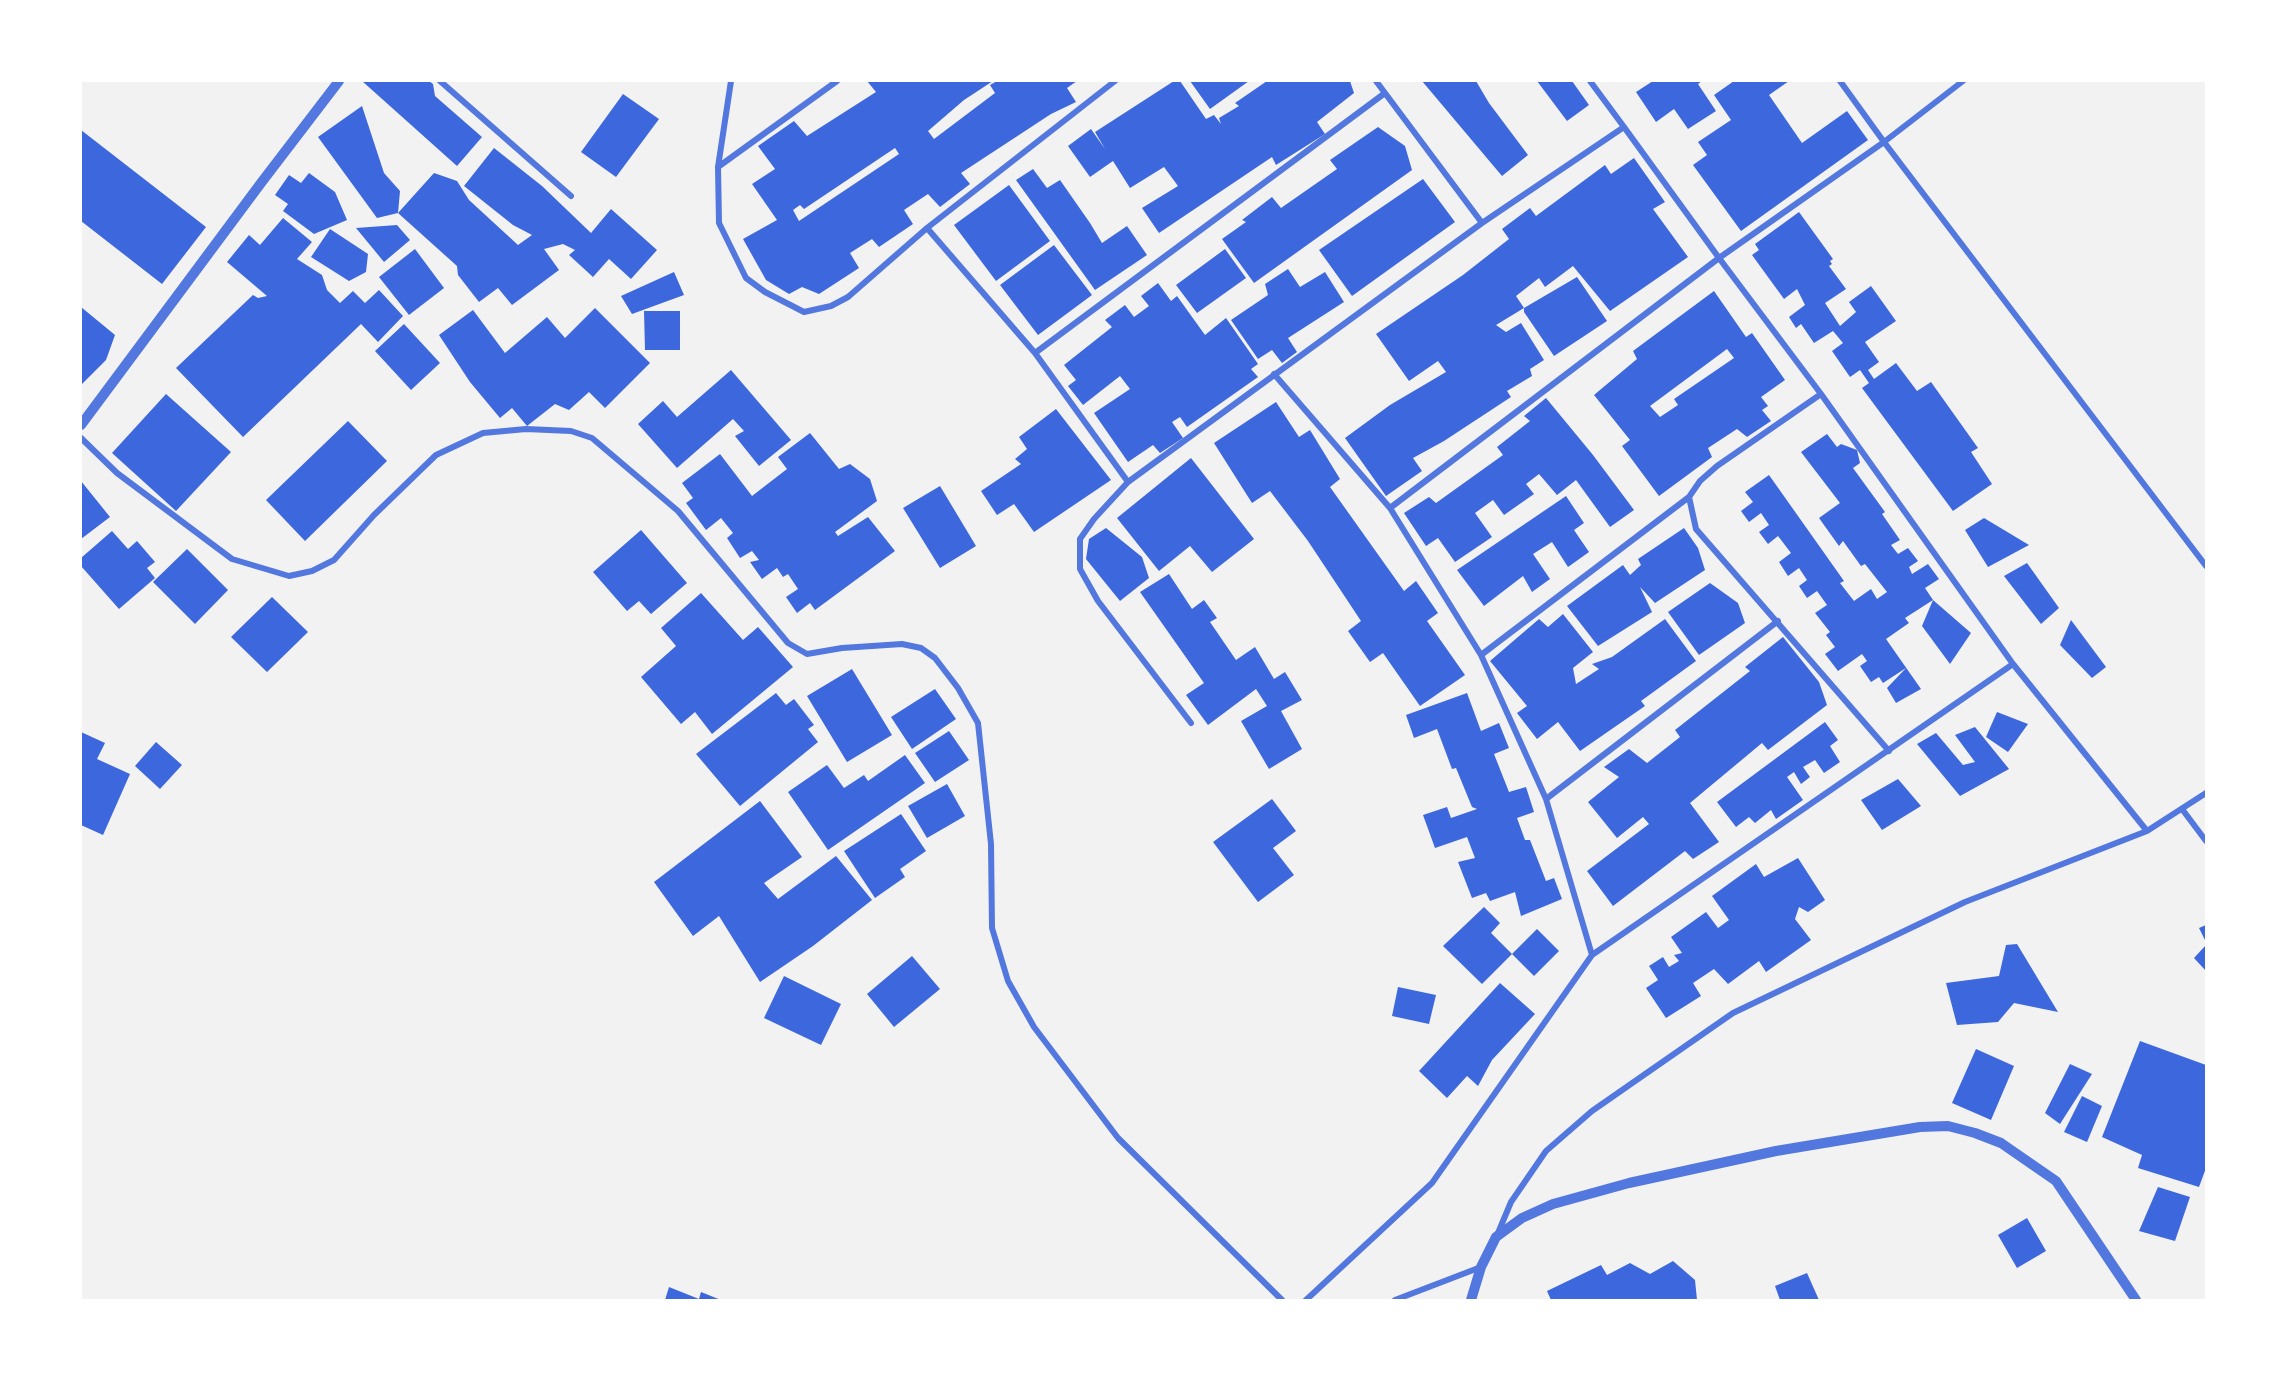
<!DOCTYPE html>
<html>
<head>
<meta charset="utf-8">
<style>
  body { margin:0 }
  #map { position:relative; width:2287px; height:1381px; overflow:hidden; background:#f2f2f2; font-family:"Nunito Sans",sans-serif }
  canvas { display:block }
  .frame { position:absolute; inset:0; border:82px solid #fff; pointer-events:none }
</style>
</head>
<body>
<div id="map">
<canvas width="2287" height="1381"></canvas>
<div class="frame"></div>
</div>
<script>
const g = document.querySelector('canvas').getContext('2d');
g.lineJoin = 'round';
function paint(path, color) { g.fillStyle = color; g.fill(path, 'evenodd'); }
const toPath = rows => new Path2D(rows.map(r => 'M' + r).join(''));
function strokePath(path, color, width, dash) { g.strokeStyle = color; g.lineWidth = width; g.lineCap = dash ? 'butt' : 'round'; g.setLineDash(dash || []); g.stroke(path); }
paint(toPath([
  [362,81,429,81,433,84,435,96,482,137,457,166],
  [867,81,993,81,964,100,928,131,934,139,995,93,990,85,997,81,1077,81,1067,88,1076,102,1051,114,961,173,970,184,940,207,928,194,904,210,913,224,879,247,872,239,850,253,859,268,819,294,802,287,789,294,766,280,743,239,777,220,752,184,775,169,758,146,794,121,807,136,876,92],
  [895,148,899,154,799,221,793,210,800,205,804,209],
  [1174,81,1180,81,1206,119,1214,115,1221,124,1219,118,1239,106,1235,103,1267,81,1350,81,1354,93,1317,122,1325,134,1276,165,1272,157,1159,233,1142,208,1178,186,1164,167,1130,188,1113,161,1090,177,1068,146,1091,129,1105,149,1095,132],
  [1190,81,1249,81,1210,109],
  [1422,81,1476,81,1489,103,1528,155,1502,176],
  [1537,81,1572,81,1589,105,1567,121],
  [1653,81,1702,81,1698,84,1716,111,1688,129,1674,109,1656,122,1636,92],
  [1734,81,1789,81,1769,95,1802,143,1847,111,1868,140,1741,231,1693,165,1707,155,1698,142,1731,120,1714,95],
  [623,94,659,119,616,177,581,152],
  [362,106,384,173,400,191,398,213,434,173,457,181,469,200,518,245,532,235,513,225,464,186,494,148,542,186,591,233,611,209,657,250,631,279,609,259,593,277,569,255,575,250,563,244,544,249,559,270,512,305,498,288,479,302,458,275,457,266,398,213,377,218,318,137],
  [1378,127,1405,146,1412,170,1254,283,1222,239,1246,222,1242,220,1272,197,1281,208,1337,169,1330,160],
  [81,130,206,227,162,284,81,221],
  [1634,158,1665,202,1653,209,1688,257,1610,311,1573,266,1545,287,1539,278,1516,296,1524,308,1496,325,1506,332,1521,323,1544,360,1530,369,1532,376,1507,391,1511,397,1444,441,1413,458,1422,471,1386,496,1345,438,1390,405,1446,372,1438,361,1409,381,1376,334,1463,275,1509,239,1502,229,1530,208,1536,216,1605,165,1611,174],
  [1033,169,1047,188,1060,180,1090,223,1102,243,1127,226,1147,255,1095,290,1016,180],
  [309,173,335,192,347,220,314,234,283,211,288,204,275,195,289,175,301,183],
  [1423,179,1455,222,1352,296,1319,250],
  [1009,185,1050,241,996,281,954,225],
  [1799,212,1833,259,1830,261,1832,264,1829,266,1846,289,1825,303,1840,326,1856,312,1849,302,1871,286,1896,321,1865,342,1879,362,1868,370,1874,379,1896,363,1917,391,1931,382,1978,448,1971,452,1992,484,1953,511,1862,388,1869,383,1860,370,1850,377,1832,351,1843,343,1833,331,1814,343,1801,324,1796,328,1789,317,1805,305,1797,289,1784,299,1752,255,1759,250,1755,244],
  [283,218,312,242,297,259,322,275,327,290,340,303,353,291,365,303,379,290,403,316,378,342,361,324,243,437,176,368,253,295,258,298,267,296,227,262,249,235,260,245],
  [397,225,410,240,384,262,356,228],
  [330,229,368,254,366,272,349,281,311,257],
  [1054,245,1092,295,1038,335,1000,285],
  [415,249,444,288,409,315,379,277],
  [1225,249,1246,278,1197,313,1176,285],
  [1288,269,1300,287,1325,272,1344,302,1288,338,1297,352,1282,363,1272,350,1258,359,1231,320,1268,295,1265,284],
  [674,272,684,295,632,314,621,296],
  [1577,277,1607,321,1554,356,1524,312,1524,308],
  [1158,283,1171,301,1177,296,1205,335,1226,318,1258,364,1251,369,1258,377,1187,427,1180,417,1172,422,1183,438,1160,453,1153,445,1128,462,1094,413,1130,389,1120,376,1083,405,1068,386,1076,380,1064,365,1112,327,1105,320,1125,305,1134,317,1149,306,1141,296],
  [1714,291,1746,337,1752,333,1785,380,1761,397,1768,406,1762,410,1771,421,1747,437,1737,429,1708,448,1712,457,1659,496,1622,446,1630,440,1594,395,1637,359,1633,351],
  [1727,349,1734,358,1674,399,1678,405,1660,417,1650,406],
  [81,307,115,335,106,360,81,385],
  [595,308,650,363,605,408,589,392,569,410,555,404,527,426,512,408,500,418,470,382,439,335,473,310,505,353,547,317,565,338],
  [644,311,680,311,680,350,645,350],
  [404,324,440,363,411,390,375,351],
  [731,370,791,440,759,466,735,436,744,431,733,419,677,468,638,424,663,401,677,417],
  [166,394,231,452,176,511,112,453],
  [1546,398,1593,455,1634,510,1610,527,1576,480,1557,495,1539,474,1526,484,1534,494,1504,515,1493,500,1475,513,1492,537,1455,562,1438,538,1426,546,1404,513,1429,497,1436,503,1503,455,1497,447,1530,421,1524,416],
  [1276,402,1299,437,1310,430,1340,479,1330,487,1404,591,1416,581,1438,613,1427,621,1465,675,1420,706,1383,653,1370,662,1348,631,1361,621,1308,541,1270,491,1252,503,1214,443],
  [1056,409,1111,480,1034,532,1014,504,997,515,981,491,1021,464,1015,459,1027,449,1019,437],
  [348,421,387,461,305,541,266,500],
  [810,433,839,469,850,464,870,479,877,501,835,532,838,536,868,517,895,551,815,610,810,603,797,613,786,597,798,589,788,574,783,577,777,568,762,579,750,562,759,560,752,551,740,558,727,538,733,533,721,518,706,530,686,503,693,498,682,483,720,454,752,496,787,469,778,457],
  [1827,434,1837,447,1841,444,1857,450,1860,463,1853,468,1885,512,1882,514,1900,540,1891,545,1898,554,1908,548,1918,561,1909,567,1912,574,1928,564,1939,579,1925,588,1933,600,1905,618,1909,623,1886,639,1921,689,1896,703,1887,688,1906,668,1883,683,1879,677,1871,682,1860,666,1867,661,1862,654,1838,671,1825,654,1835,647,1826,635,1830,632,1815,613,1827,605,1817,591,1807,598,1799,586,1807,580,1799,568,1788,576,1779,562,1791,553,1778,536,1768,544,1759,532,1769,525,1761,513,1749,522,1741,511,1753,502,1745,492,1769,475,1844,581,1840,583,1854,601,1871,589,1877,599,1887,592,1865,564,1861,566,1843,541,1839,546,1819,518,1840,503,1801,452],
  [1191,458,1254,539,1212,572,1190,546,1159,571,1117,518],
  [81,481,110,517,81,539],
  [940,486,976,546,940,568,903,508],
  [1566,496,1584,523,1574,530,1589,552,1568,567,1552,542,1533,554,1550,579,1532,592,1523,576,1484,606,1457,570],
  [1984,518,2029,545,1988,567,1965,530],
  [1106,528,1142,557,1149,578,1120,601,1086,559,1089,539],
  [1684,528,1698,548,1705,570,1655,603,1640,587,1652,612,1598,646,1567,606,1623,565,1630,575,1641,565,1638,559],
  [641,530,687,583,651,614,639,601,627,611,593,572],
  [112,531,128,549,137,541,155,562,147,568,155,578,119,609,81,566,81,558],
  [187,549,228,590,195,624,153,582],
  [2027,563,2059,608,2041,624,2004,576],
  [1169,574,1192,609,1204,600,1217,618,1210,622,1236,660,1255,647,1274,679,1285,672,1302,700,1281,711,1302,749,1269,769,1241,721,1267,706,1256,689,1208,725,1186,695,1204,683,1140,592],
  [1710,583,1738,603,1745,623,1699,655,1668,612],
  [701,593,743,640,758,627,793,667,712,734,695,712,681,724,641,677,676,646,661,628],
  [272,597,308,632,267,672,231,637],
  [1933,600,1971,633,1950,664,1922,626],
  [1563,614,1593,652,1573,668,1576,684,1599,669,1592,664,1612,657,1665,619,1696,661,1641,701,1645,706,1580,751,1558,722,1537,739,1517,713,1527,706,1490,661,1539,619,1548,627],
  [2071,620,2106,667,2092,678,2060,645],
  [1783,637,1819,682,1827,705,1768,750,1762,743,1690,803,1719,842,1693,859,1685,851,1613,906,1587,871,1649,824,1643,817,1617,838,1588,802,1619,777,1604,767,1629,749,1647,763,1680,737,1675,730,1750,671,1745,667],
  [852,669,892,735,847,762,807,696],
  [935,689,956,719,912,749,891,717],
  [776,693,786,705,794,699,814,725,808,729,818,742,740,806,696,754],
  [1467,693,1481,731,1499,723,1509,748,1494,754,1509,792,1526,787,1534,812,1517,818,1525,840,1530,840,1546,881,1554,878,1562,899,1521,916,1515,892,1490,901,1486,893,1472,898,1458,862,1475,858,1467,837,1435,848,1423,815,1447,807,1451,818,1477,809,1472,807,1456,768,1452,769,1437,729,1414,738,1406,715],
  [1997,712,2028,724,2008,752,1986,737],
  [1825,722,1838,740,1830,746,1840,762,1824,773,1815,760,1803,767,1810,777,1801,784,1794,772,1787,777,1803,800,1776,819,1771,810,1755,823,1749,817,1736,827,1717,802],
  [1975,727,2009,769,1960,796,1917,744,1936,733,1963,765,1975,762,1955,735],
  [949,731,969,760,935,782,915,753],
  [81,732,105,743,97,759,130,774,103,835,81,825],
  [156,742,182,765,160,789,135,766],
  [905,755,925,783,828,850,788,792,827,765,844,788,864,775,868,781],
  [1898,779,1921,806,1882,830,1861,800],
  [947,784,965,816,927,838,908,806],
  [1272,799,1296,831,1273,848,1294,875,1258,902,1213,842],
  [760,801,802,857,764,883,778,899,836,856,872,900,813,946,760,982,719,916,693,936,654,882],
  [901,814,926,851,900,869,905,877,875,898,844,851],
  [1798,858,1825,900,1808,912,1799,907,1795,919,1811,940,1766,972,1759,961,1728,984,1714,969,1693,983,1701,996,1666,1018,1646,988,1658,980,1649,966,1663,957,1669,967,1679,961,1674,955,1682,953,1671,937,1706,912,1718,928,1729,920,1712,896,1756,864,1764,877],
  [1484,907,1500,923,1491,933,1512,954,1482,984,1443,946],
  [2206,925,2206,942,2199,928],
  [1537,929,1559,951,1534,976,1512,954],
  [2017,944,2058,1012,2014,1003,1998,1022,1957,1025,1946,983,1999,976,2006,945],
  [2206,945,2206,971,2194,958],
  [912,956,940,989,894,1027,867,994],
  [784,976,841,1004,821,1045,764,1018],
  [1500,983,1535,1014,1492,1060,1478,1086,1467,1076,1447,1098,1419,1071],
  [1398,987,1436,995,1429,1024,1392,1016],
  [2140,1041,2206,1065,2206,1168,2199,1187,2138,1168,2142,1155,2102,1137],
  [1976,1049,2014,1066,1991,1120,1952,1103],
  [2070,1064,2092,1074,2060,1124,2045,1113],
  [2082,1096,2102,1106,2087,1142,2064,1132],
  [2158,1187,2190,1197,2175,1241,2139,1231],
  [2027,1218,2046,1251,2017,1268,1998,1235],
  [1673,1261,1695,1280,1697,1300,1551,1300,1547,1291,1601,1265,1607,1275,1630,1263,1650,1274],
  [1807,1273,1819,1300,1780,1300,1775,1286],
  [669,1287,699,1299,701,1292,721,1300,665,1300]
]), '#3d67dc');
strokePath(toPath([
  [440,81,571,196],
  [731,81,718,167,719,223,746,278,765,292,804,312,831,306,848,297,927,228,1115,81],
  [1376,81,1482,223,1624,127,1719,258,1884,142,1963,81],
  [1590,81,1624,127],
  [1840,81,1884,142,2206,566],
  [718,167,837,81],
  [927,228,1035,353,1385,93],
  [1035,353,1128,482],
  [1274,374,1390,508,1481,655,1546,799,1592,955,1432,1183,1306,1300],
  [1821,394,1717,466,1700,481,1689,497,1696,529,1889,751],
  [81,438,117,473,232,559,289,576,312,571,334,560,374,515,436,455,483,433,526,429,571,431,592,438,678,511,788,643,807,654,842,648,902,644,921,648,935,658,958,688,978,723,991,844,992,928,1008,981,1034,1027,1118,1138,1282,1300],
  [1390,508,1719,258,1821,394,2013,664],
  [1481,655,1689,497],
  [1191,723,1098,601,1080,569,1080,539,1094,519,1128,482,1482,223],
  [1546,799,1778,621],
  [2182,809,2206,841],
  [1592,955,2013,664,2147,831],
  [1498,1233,1511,1202,1546,1151,1592,1111,1733,1013,1965,902,2147,831,2206,793],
  [1395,1300,1481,1267]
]), '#5277de', 6);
strokePath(toPath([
  [81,425,261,183,339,81],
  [1471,1300,1481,1267,1496,1237,1522,1218,1553,1204,1629,1183,1776,1151,1920,1127,1948,1126,1975,1133,2001,1143,2056,1181,2136,1300]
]), '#5277de', 10);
</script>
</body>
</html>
